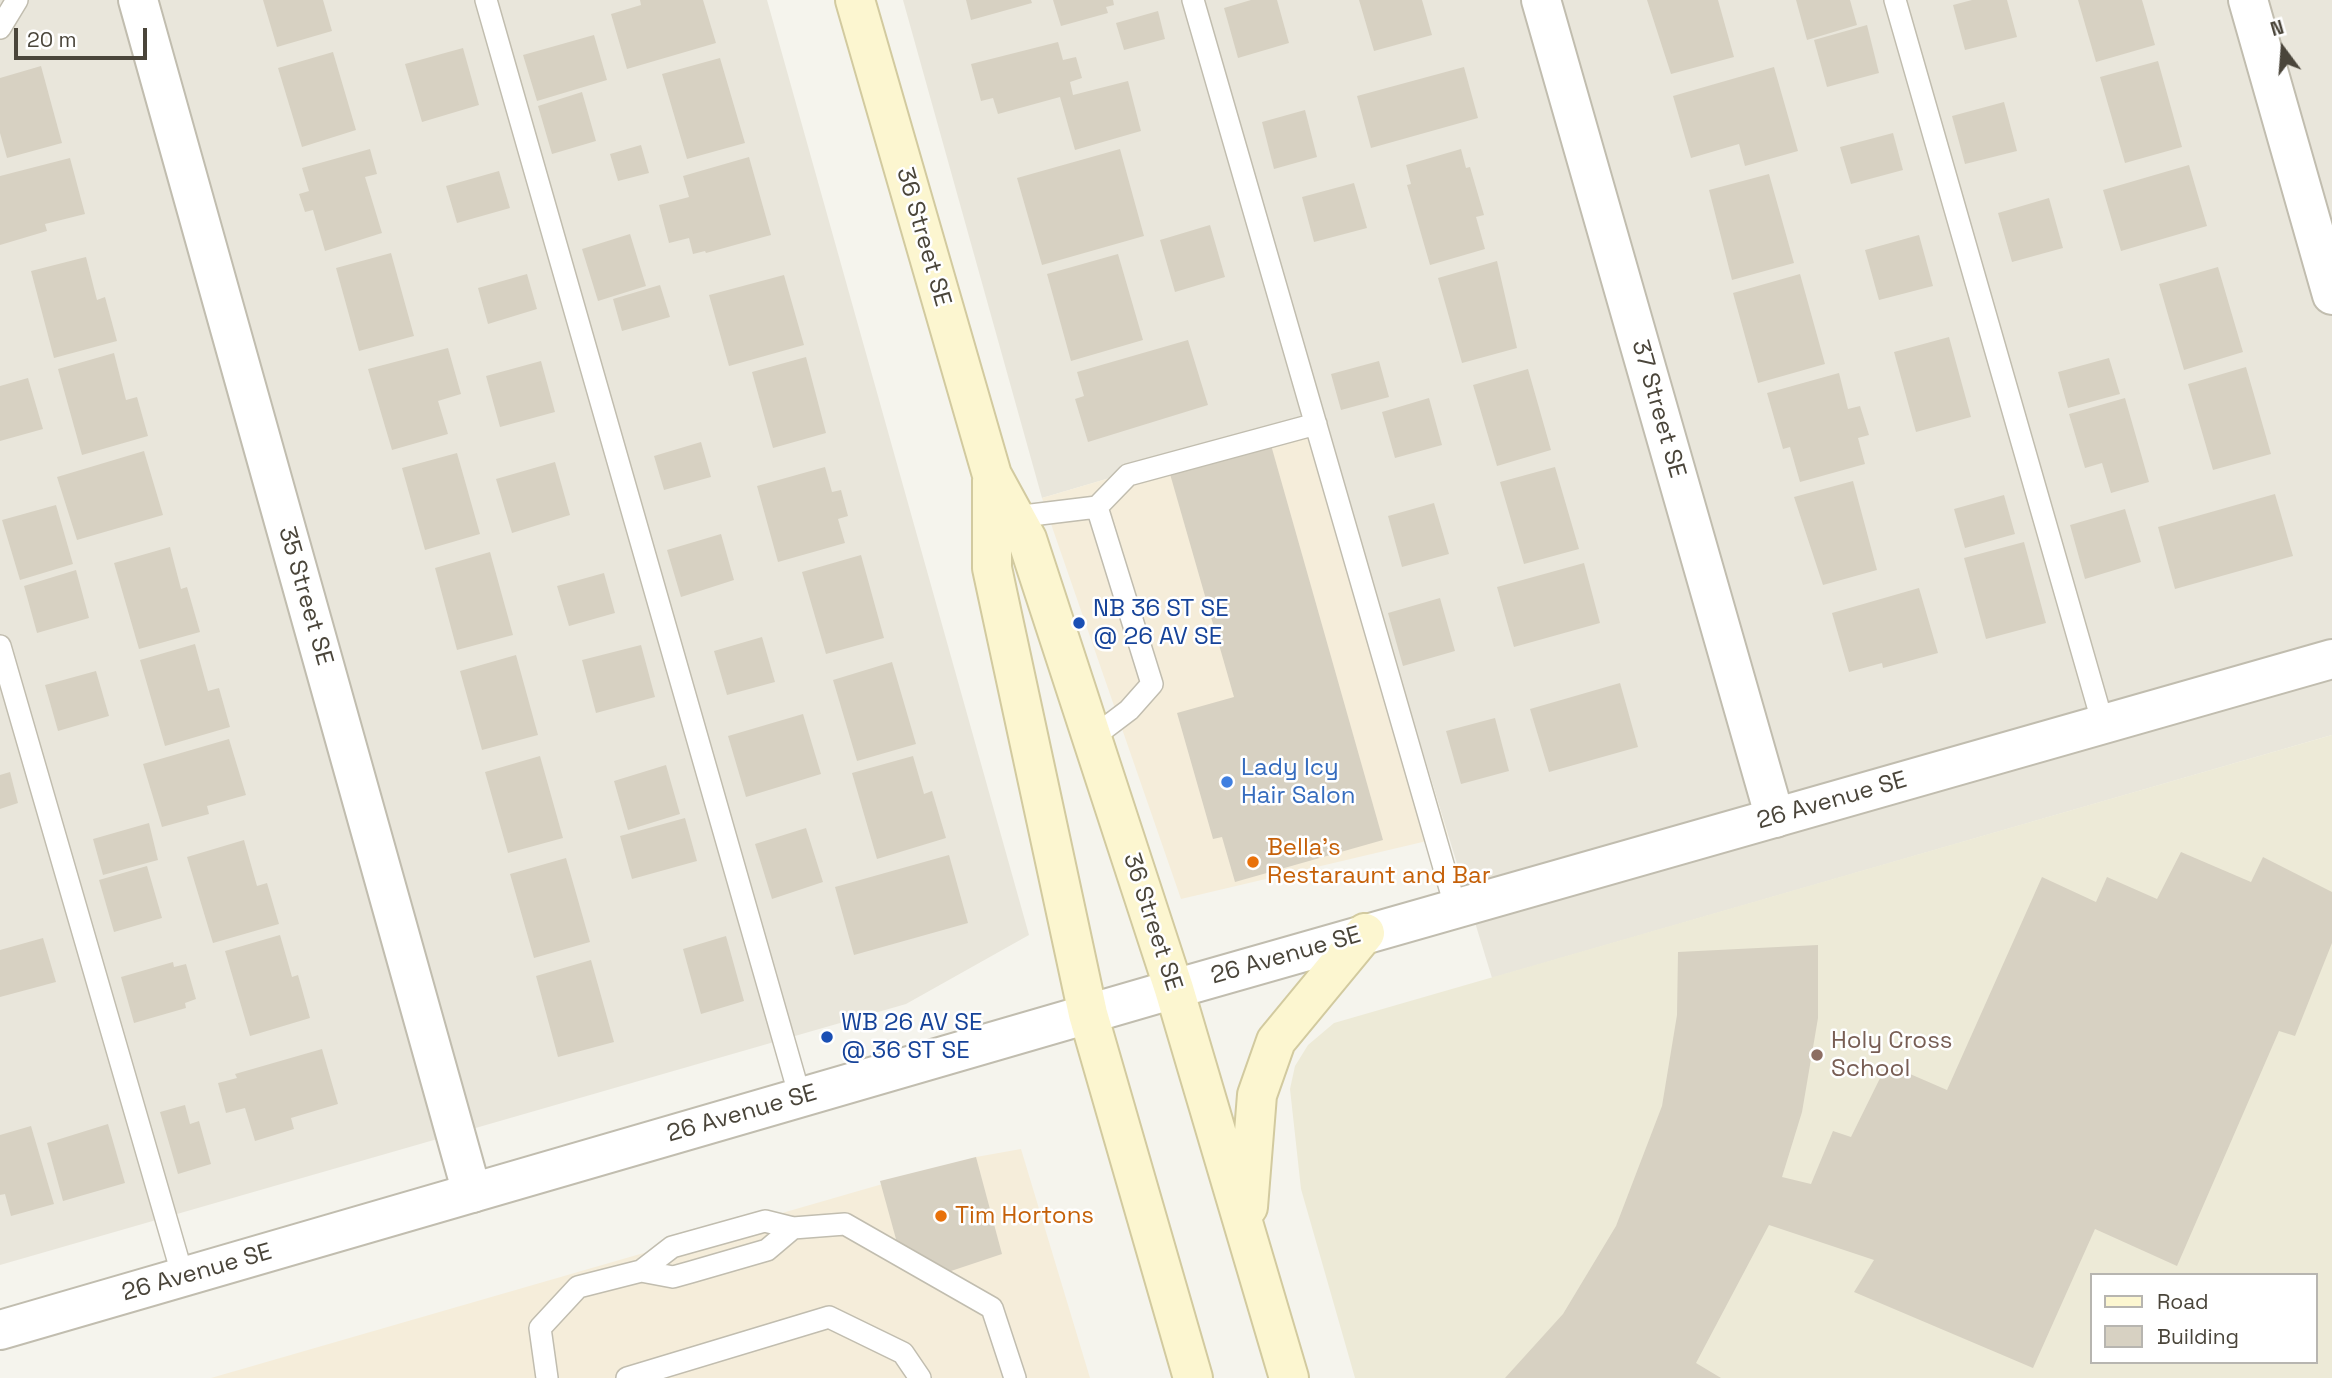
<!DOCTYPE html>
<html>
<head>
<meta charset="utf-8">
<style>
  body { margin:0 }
  #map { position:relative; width:2332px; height:1378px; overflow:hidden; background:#f5f4ed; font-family:"Space Grotesk",sans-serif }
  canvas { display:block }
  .legend { position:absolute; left:2090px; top:1273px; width:228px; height:91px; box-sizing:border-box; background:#fff; border:2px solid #b7b5b0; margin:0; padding:9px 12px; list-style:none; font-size:21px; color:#4a453a }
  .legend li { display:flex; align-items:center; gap:14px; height:35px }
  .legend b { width:35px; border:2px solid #b7b5b0 }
  .north { position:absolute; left:2248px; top:14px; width:70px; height:70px; -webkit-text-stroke:5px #fff; paint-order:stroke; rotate:344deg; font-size:19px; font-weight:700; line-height:28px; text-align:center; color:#4a453a }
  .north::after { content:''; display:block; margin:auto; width:24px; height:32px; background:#4a453a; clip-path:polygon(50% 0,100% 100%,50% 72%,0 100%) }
  .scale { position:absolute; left:14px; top:28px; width:133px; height:32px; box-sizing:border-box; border:4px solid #4a453a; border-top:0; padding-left:9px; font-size:21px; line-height:24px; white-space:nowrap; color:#4a453a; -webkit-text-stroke:5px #fff; paint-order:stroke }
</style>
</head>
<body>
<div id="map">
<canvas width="2332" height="1378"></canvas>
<ul class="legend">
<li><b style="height:9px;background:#fcf6d0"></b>Road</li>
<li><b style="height:19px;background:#d7d1c2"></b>Building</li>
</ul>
<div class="north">N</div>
<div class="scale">20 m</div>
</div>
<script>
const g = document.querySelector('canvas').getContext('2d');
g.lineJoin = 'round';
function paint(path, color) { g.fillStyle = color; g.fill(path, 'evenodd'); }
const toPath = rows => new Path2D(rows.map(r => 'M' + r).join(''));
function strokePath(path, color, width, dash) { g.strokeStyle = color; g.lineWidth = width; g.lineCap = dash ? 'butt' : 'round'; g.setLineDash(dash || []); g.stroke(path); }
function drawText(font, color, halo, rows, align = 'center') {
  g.font = font + ' "Space Grotesk",sans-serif'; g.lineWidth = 5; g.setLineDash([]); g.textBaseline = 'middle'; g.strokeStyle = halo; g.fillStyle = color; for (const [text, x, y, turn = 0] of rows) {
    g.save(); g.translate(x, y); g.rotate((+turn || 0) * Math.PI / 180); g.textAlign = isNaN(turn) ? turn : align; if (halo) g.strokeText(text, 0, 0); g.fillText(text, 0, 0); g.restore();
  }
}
paint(toPath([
  [0,0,767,0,1029,935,906,1004,0,1265],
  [903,0,2332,0,2332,735,1492,978,1320,416,1042,498]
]), '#e9e6db');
paint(toPath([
  [1320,416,1448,836,1181,899,1042,498],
  [1021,1149,1090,1378,211,1378,976,1157]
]), '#f5edda');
paint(toPath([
  [2332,735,2332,1378,1355,1378,1301,1189,1290,1089,1295,1066,1308,1045,1334,1023],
  [2092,1275,2316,1275,2316,1362,2092,1362]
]), '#edead7');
paint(toPath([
  [263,0,323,0,332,31,277,47],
  [640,0,703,0,716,43,627,69,611,14,641,5],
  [966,0,1031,0,1032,3,971,20],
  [1053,0,1113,0,1114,5,1106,7,1108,13,1061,26],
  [1251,0,1277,0,1289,43,1238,58,1224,8],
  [1359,0,1422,0,1432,35,1374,51],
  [1647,0,1718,0,1734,57,1671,74],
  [1796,0,1850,0,1857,25,1807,40],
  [1972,0,2007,0,2017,37,1965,50,1953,5],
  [2078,0,2142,0,2155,45,2096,62],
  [1158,11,1165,39,1124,50,1116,23],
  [1867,25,1879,73,1827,87,1814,40],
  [594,35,607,80,537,101,523,55],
  [1058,42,1063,60,1076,57,1082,78,1070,82,1073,95,1128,81,1141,131,1075,150,1060,97,998,114,993,98,981,101,971,64],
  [463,48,479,105,422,122,405,64],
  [333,52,356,130,302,147,278,68],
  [720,58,745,143,687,159,662,74],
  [2158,61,2182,147,2125,163,2100,77],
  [41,66,62,143,7,158,0,133,0,78],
  [1464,67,1478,118,1371,148,1357,96],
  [1774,67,1798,151,1745,166,1739,144,1691,158,1673,96],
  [582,92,596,141,552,154,538,106],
  [2004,102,2017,151,1965,164,1952,116],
  [1305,110,1317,157,1274,169,1262,122],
  [1893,133,1903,170,1851,184,1840,147],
  [641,145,649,173,618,181,610,154],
  [370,149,377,174,365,177,382,233,325,251,313,210,305,212,299,194,309,191,302,168],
  [1120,149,1144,236,1042,265,1017,178],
  [1461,149,1466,168,1470,167,1484,215,1476,217,1485,249,1430,265,1407,185,1411,184,1406,165],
  [749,157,771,235,706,253,705,251,693,254,689,238,669,243,659,205,689,197,683,176],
  [70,158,85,214,45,224,47,231,0,245,0,176],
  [2189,165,2207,226,2121,251,2103,190],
  [499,171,510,208,457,223,446,186],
  [1769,174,1794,263,1732,280,1709,190],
  [1354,183,1367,228,1314,242,1302,197],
  [2049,198,2063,248,2012,262,1998,213],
  [1210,225,1225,277,1175,292,1160,240],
  [630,234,646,286,598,301,582,249],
  [1919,235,1933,286,1879,300,1865,250],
  [391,253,414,336,359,351,336,268],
  [1118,254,1143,340,1071,361,1047,274],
  [86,257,97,300,105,297,117,341,54,358,31,271],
  [1497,261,1517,348,1462,363,1438,278],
  [2218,267,2243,352,2184,370,2159,284],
  [527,274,537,309,488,324,478,288],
  [1800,274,1825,364,1758,383,1733,293],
  [784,275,804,345,729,366,709,295],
  [660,285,670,317,622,331,613,299],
  [1949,337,1971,417,1916,432,1894,352],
  [1188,340,1208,405,1088,442,1075,399,1084,396,1077,372],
  [448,348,461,394,438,401,448,434,392,450,368,369],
  [114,353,126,400,137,397,148,436,82,455,58,369],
  [806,357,826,433,773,448,752,372],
  [2109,358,2120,394,2068,408,2058,372],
  [541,361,555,412,500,427,486,376],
  [1379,361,1389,397,1341,410,1331,374],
  [2246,367,2271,454,2213,470,2188,384],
  [1528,369,1551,450,1497,466,1473,385],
  [1839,373,1848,409,1860,406,1869,435,1858,438,1865,464,1800,482,1790,447,1783,449,1767,393],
  [28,378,43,429,0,441,0,386],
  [1429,398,1442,445,1395,458,1382,412],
  [2125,398,2149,482,2111,493,2102,463,2085,468,2069,414],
  [701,442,711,477,664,490,654,456],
  [1271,445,1383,840,1235,882,1222,837,1213,839,1177,713,1234,697,1170,474],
  [144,451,163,515,77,540,57,477],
  [457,453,480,534,425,550,402,468],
  [555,462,570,515,512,533,496,479],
  [825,467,832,492,841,490,848,516,838,519,845,543,778,562,757,486],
  [1555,467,1579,549,1524,564,1500,482],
  [1853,481,1877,570,1823,585,1794,497],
  [2275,494,2293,556,2175,589,2158,527],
  [2004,495,2015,534,1965,548,1954,509],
  [1434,503,1449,554,1402,567,1388,516],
  [56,505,73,564,20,580,2,520],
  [2125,509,2141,562,2085,579,2070,525],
  [721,534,734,580,681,597,667,550],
  [2024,542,2046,623,1986,639,1964,558],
  [170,547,181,589,187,587,200,632,139,649,114,563],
  [490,552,513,635,457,650,435,568],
  [861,555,884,638,826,654,802,572],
  [1584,563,1600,623,1514,647,1497,587],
  [76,570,89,618,37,633,24,586],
  [604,573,615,613,569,626,557,586],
  [1919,588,1938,653,1883,668,1882,663,1849,672,1832,613],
  [1440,598,1455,651,1403,666,1388,613],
  [762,637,775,682,727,695,714,651],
  [195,644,208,691,219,688,230,727,165,746,140,660],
  [641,645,655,697,596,713,582,660],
  [516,655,538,735,482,750,460,671],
  [892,662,916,744,857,761,833,680],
  [96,671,109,716,58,731,45,685],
  [1620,683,1638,747,1549,772,1530,709],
  [803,714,821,774,746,797,728,736],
  [1495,718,1509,771,1461,784,1446,731],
  [229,739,246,795,207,806,209,814,162,827,143,764],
  [540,756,563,838,508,853,485,772],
  [913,756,924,794,932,791,946,838,877,859,852,773],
  [666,765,680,814,628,830,614,781],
  [10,772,18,803,0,809,0,775],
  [685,818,697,861,632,879,620,836],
  [149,823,158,860,103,875,93,839],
  [806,828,823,882,772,899,755,844],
  [244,840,257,886,267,883,279,924,213,943,187,857],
  [2181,852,2251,882,2263,857,2332,892,2332,943,2295,1036,2279,1031,2177,1266,2095,1229,2033,1368,1854,1292,1874,1260,1769,1225,1696,1363,1721,1378,1505,1378,1563,1314,1616,1226,1662,1106,1677,1015,1678,952,1818,945,1818,1018,1802,1112,1782,1177,1811,1184,1833,1131,1851,1137,1887,1064,1947,1090,2042,877,2096,902,2107,877,2157,899],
  [949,855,968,923,854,955,835,887],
  [566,858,590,942,534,958,510,874],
  [147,866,162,918,114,932,99,880],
  [280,935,292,977,298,975,310,1018,250,1036,225,951],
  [726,936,744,1001,701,1014,683,949],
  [43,938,56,982,0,997,0,950],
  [591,960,614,1042,558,1057,536,976],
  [173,962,174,967,186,964,196,999,185,1003,186,1008,134,1023,121,977],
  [322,1049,338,1104,291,1118,294,1129,255,1141,245,1108,226,1113,218,1083,237,1078,235,1074],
  [185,1105,190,1124,199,1121,211,1164,178,1174,160,1112],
  [108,1124,125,1183,63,1201,47,1143],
  [31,1126,54,1204,11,1216,5,1194,0,1195,0,1135],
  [976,1157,1002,1254,942,1274,899,1250,880,1181]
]), '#d7d1c2');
const service = toPath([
  [486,0,800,1097],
  [1193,0,1456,909],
  [1895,0,2103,724],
  [0,28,17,0],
  [1097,507,1128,475,1316,424],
  [1015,517,1097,507,1152,684,1129,710,1092,738],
  [0,646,183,1277],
  [641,1271,673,1277,691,1272,767,1250,793,1228],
  [547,1378,540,1328,578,1287,641,1271,672,1247,765,1221,793,1228,845,1224,992,1308,1015,1378],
  [627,1378,829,1317,903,1353,920,1378]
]);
const minor = toPath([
  [138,0,472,1193],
  [1541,0,1775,818],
  [2248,0,2332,295],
  [1088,1014,1174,989]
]);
const tertiary = toPath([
  [1174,989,2332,659],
  [0,1330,1088,1014]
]);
const secondary = toPath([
  [855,0,992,475,1027,539,1174,989,1289,1378],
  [992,480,992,568,1088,1014,1193,1378],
  [1248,1207,1257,1095,1276,1041,1365,933]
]);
strokePath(service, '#c1bdaf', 24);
strokePath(minor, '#c1bdaf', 42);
strokePath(tertiary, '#c1bdaf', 42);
strokePath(secondary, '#d2ca9f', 42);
strokePath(service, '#fff', 21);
strokePath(minor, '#fff', 38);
strokePath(tertiary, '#fff', 38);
strokePath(secondary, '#fcf6d0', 38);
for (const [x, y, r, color] of [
  [1079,623,7,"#1a4fb4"],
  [1227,782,7,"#3f7fe0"],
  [1253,862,7,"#e8710a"],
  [827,1037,7,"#1a4fb4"],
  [1817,1055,7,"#8d6e63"],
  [941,1216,7,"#e8710a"]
]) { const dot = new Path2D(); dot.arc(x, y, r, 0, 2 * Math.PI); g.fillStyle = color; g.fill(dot); strokePath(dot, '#fff', 2.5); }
drawText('24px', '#4a453a', '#fff', [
  ["36 Street SE",923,237,74],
  ["37 Street SE",1658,409,74],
  ["35 Street SE",305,596,74],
  ["26 Avenue SE",1832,801,-16],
  ["36 Street SE",1152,922,72],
  ["26 Avenue SE",1286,956,-16],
  ["26 Avenue SE",742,1114,-16],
  ["26 Avenue SE",197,1273,-16]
]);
drawText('24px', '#164399', '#fff', [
  ["NB 36 ST SE",1093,609],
  ["@ 26 AV SE",1093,637],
  ["WB 26 AV SE",841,1023],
  ["@ 36 ST SE",841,1051]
], 'left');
drawText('24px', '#366cbe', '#fff', [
  ["Lady Icy",1241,768],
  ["Hair Salon",1241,796]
], 'left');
drawText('24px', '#c56008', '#fff', [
  ["Bella's",1267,848],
  ["Restaraunt and Bar",1267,876],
  ["Tim Hortons",955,1216]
], 'left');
drawText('24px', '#785e54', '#fff', [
  ["Holy Cross",1831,1041],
  ["School",1831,1069]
], 'left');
</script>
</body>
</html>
